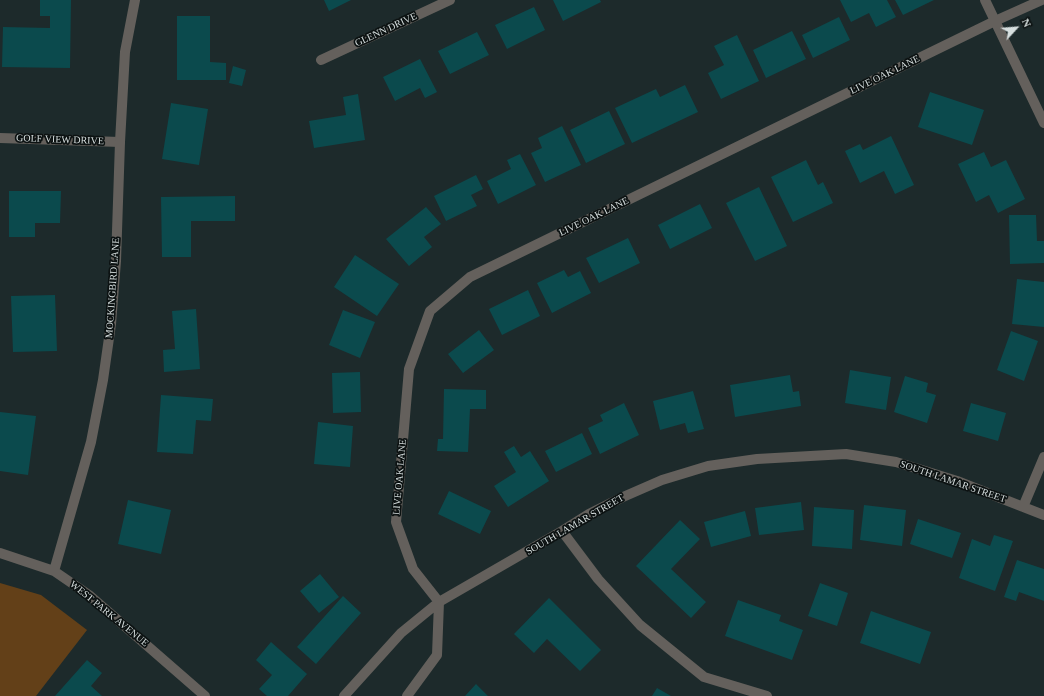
<!DOCTYPE html>
<html>
<head>
<meta charset="utf-8">
<style>
  body { margin:0 }
  #map { position:relative; width:1044px; height:696px; overflow:hidden; background:#1d2a2b; font-family:Georgia,serif }
  canvas { display:block }
  .north { position:absolute; left:996px; top:8px; width:40px; height:40px; -webkit-text-stroke:3px #0c1212; paint-order:stroke; rotate:64deg; font-size:11px; font-weight:700; line-height:16px; text-align:center; color:#d7dfdf }
  .north::after { content:''; display:block; margin:auto; width:14px; height:18px; background:#d7dfdf; clip-path:polygon(50% 0,100% 100%,50% 72%,0 100%) }
</style>
</head>
<body>
<div id="map">
<canvas width="1044" height="696"></canvas>
<div class="north">N</div>
</div>
<script>
const g = document.querySelector('canvas').getContext('2d');
g.lineJoin = 'round';
function paint(path, color) { g.fillStyle = color; g.fill(path, 'evenodd'); }
const toPath = rows => new Path2D(rows.map(r => 'M' + r).join(''));
function strokePath(path, color, width, dash) { g.strokeStyle = color; g.lineWidth = width; g.lineCap = dash ? 'butt' : 'round'; g.setLineDash(dash || []); g.stroke(path); }
function drawText(font, color, halo, rows, align = 'center') {
  g.font = font + ' Georgia,serif'; g.lineWidth = 3.5; g.setLineDash([]); g.textBaseline = 'middle'; g.strokeStyle = halo; g.fillStyle = color; for (const [text, x, y, turn = 0] of rows) {
    g.save(); g.translate(x, y); g.rotate((+turn || 0) * Math.PI / 180); g.textAlign = isNaN(turn) ? turn : align; if (halo) g.strokeText(text, 0, 0); g.fillText(text, 0, 0); g.restore();
  }
}
paint(toPath([
  [0,583,41,595,87,630,36,696,0,696]
]), '#634018');
paint(toPath([
  [40,0,71,0,70,68,2,67,3,27,50,28,50,16,40,16],
  [324,0,351,0,329,11],
  [553,0,600,0,601,2,563,21],
  [840,0,887,0,896,17,876,27,869,13,851,22],
  [895,0,934,0,903,15],
  [534,7,545,30,507,49,495,25],
  [177,16,210,16,210,62,226,63,226,80,177,80],
  [839,17,850,40,813,58,802,35],
  [792,31,806,59,766,78,753,50],
  [477,32,489,55,450,74,438,51],
  [737,35,759,81,721,99,708,73,724,65,714,46],
  [420,59,437,92,425,98,420,88,395,101,383,77],
  [233,66,246,70,242,86,229,83],
  [685,85,698,112,632,143,615,108,656,89,660,97],
  [930,92,984,110,972,145,918,127],
  [358,94,365,140,314,148,309,121,346,115,343,97],
  [171,103,208,109,199,165,162,159],
  [609,111,625,144,586,163,570,130],
  [562,126,581,165,545,182,531,153,542,148,538,138],
  [891,136,914,185,895,194,884,171,860,183,845,151,860,144,863,150],
  [984,152,991,167,1006,160,1025,199,998,213,989,195,976,202,958,164],
  [520,154,536,185,498,204,487,181,511,169,507,160],
  [806,160,818,185,823,182,833,203,793,222,771,177],
  [476,175,483,189,471,195,477,206,446,221,434,196],
  [759,187,787,246,755,261,726,203],
  [9,191,61,191,60,223,35,223,35,237,9,237],
  [235,196,235,221,191,221,191,257,162,257,161,197],
  [700,204,712,228,670,249,658,225],
  [426,207,441,224,424,237,432,247,409,266,386,239],
  [1009,215,1036,215,1037,241,1044,241,1044,263,1010,264],
  [628,238,640,263,599,283,586,258],
  [355,255,399,284,377,316,334,287],
  [564,270,568,277,580,271,591,293,552,313,537,283],
  [1017,279,1044,282,1044,327,1012,324],
  [528,290,540,316,502,335,489,309],
  [55,295,57,351,13,352,11,296],
  [196,309,200,369,164,372,163,350,175,349,172,311],
  [343,310,375,322,360,358,329,345],
  [479,330,494,350,463,373,448,354],
  [1011,331,1038,341,1024,381,997,370],
  [850,370,891,377,886,410,845,403],
  [360,372,361,412,333,413,332,373],
  [790,375,793,392,799,391,801,406,735,417,730,385],
  [905,376,928,383,926,392,936,395,927,423,894,412],
  [444,389,486,390,486,409,470,409,468,452,437,451,438,439,443,439],
  [693,391,704,429,688,433,685,423,660,430,653,401],
  [161,395,213,399,211,421,196,420,193,454,157,452],
  [624,403,639,435,600,454,588,428,603,421,600,415],
  [971,403,1006,413,998,441,963,431],
  [0,412,36,416,28,475,0,471],
  [318,422,353,426,350,467,314,464],
  [582,433,592,454,556,472,545,451],
  [514,446,521,457,530,451,549,481,508,507,494,486,516,472,504,452],
  [449,491,491,511,480,534,438,514],
  [128,500,171,510,161,554,118,544],
  [801,502,804,530,759,535,755,508],
  [864,505,906,510,902,546,860,540],
  [814,507,854,510,852,549,812,546],
  [745,511,751,536,711,547,704,522],
  [918,519,961,533,952,558,910,544],
  [680,520,700,539,671,569,706,602,691,618,636,566],
  [994,535,1013,541,995,591,959,578,972,539,990,546],
  [1017,560,1044,569,1044,601,1019,592,1016,601,1004,597],
  [320,574,339,597,319,613,300,591],
  [820,583,848,593,837,626,808,616],
  [343,596,361,613,316,664,297,647],
  [549,598,601,650,580,671,547,639,534,653,514,634],
  [738,600,781,615,779,621,803,630,792,660,725,636],
  [871,611,931,632,920,664,860,643],
  [271,642,307,674,288,696,267,696,259,689,272,675,256,660],
  [87,660,102,673,91,686,102,696,55,696],
  [476,684,488,696,465,696],
  [657,688,671,696,652,696]
]), '#0b4a4d');
strokePath(toPath([
  [985,0,1044,123],
  [321,60,450,0],
  [0,138,120,142],
  [1023,507,1044,457],
  [562,531,598,579,640,625,704,677,767,696],
  [439,602,413,569,396,522,409,369,430,311,470,277,995,21,1042,0],
  [344,696,401,633,439,602,562,531,589,514,623,497,662,480,708,466,757,459,846,454,896,462,957,481,1044,515],
  [407,696,437,655,439,602]
]), '#64605c', 10);
strokePath(toPath([
  [0,553,54,571,89,595,205,696],
  [54,571,91,442,103,380,111,324,116,261,120,142,125,52,135,0]
]), '#64605c', 10);
drawText('10px', '#d7dfdf', '#0c1212', [
  ["GLENN DRIVE",386,30,-25],
  ["LIVE OAK LANE",885,75,-26],
  ["GOLF VIEW DRIVE",60,140,2],
  ["LIVE OAK LANE",594,217,-26],
  ["MOCKINGBIRD LANE",113,288,-86],
  ["LIVE OAK LANE",400,477,-85],
  ["SOUTH LAMAR STREET",953,482,19],
  ["SOUTH LAMAR STREET",575,525,-30],
  ["WEST PARK AVENUE",109,614,39]
]);
</script>
</body>
</html>
